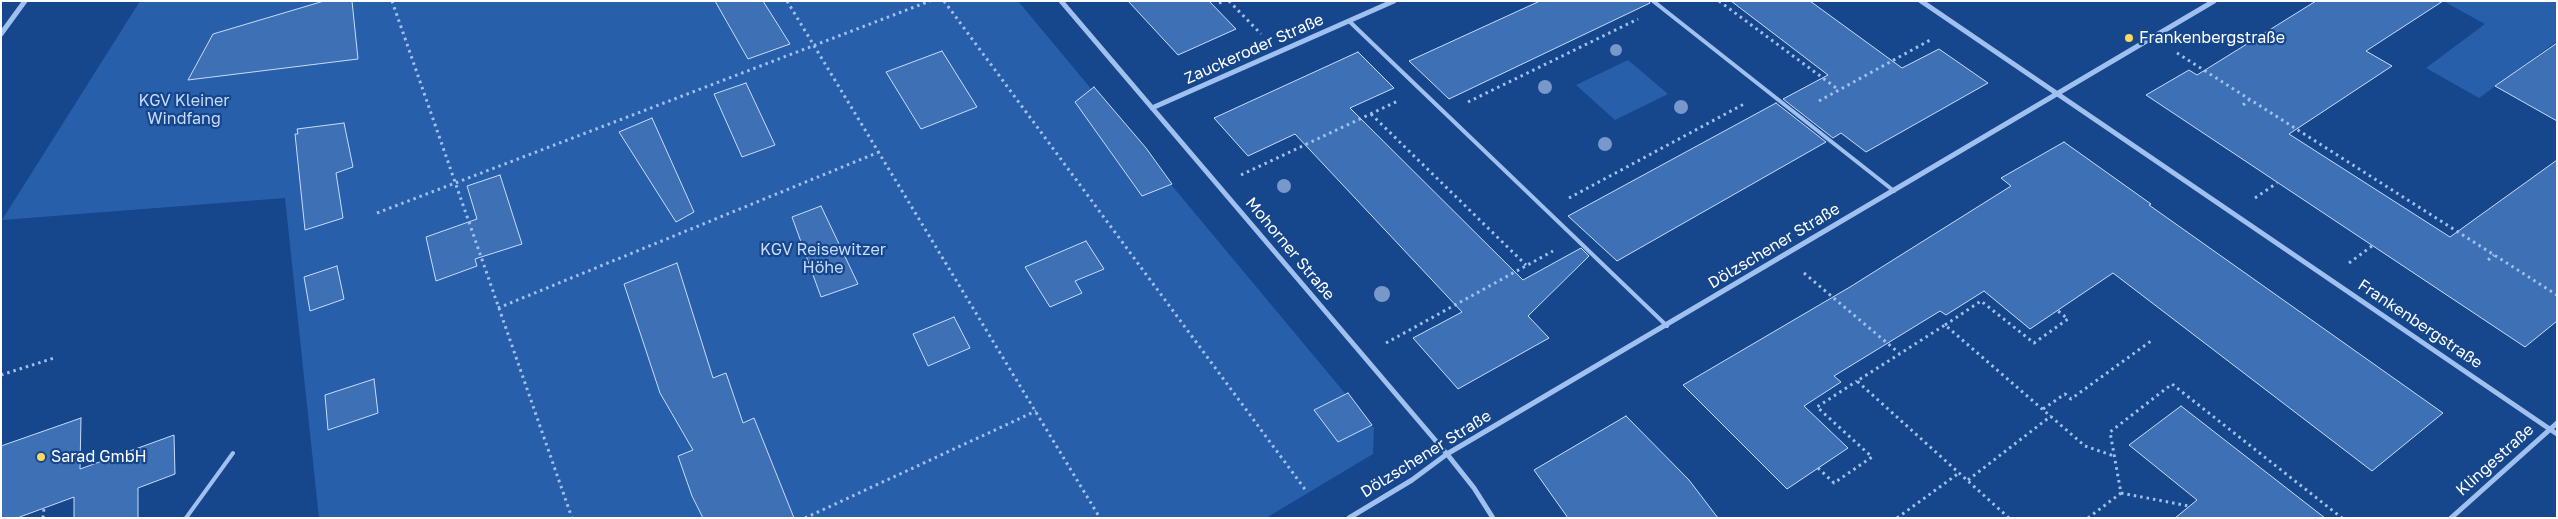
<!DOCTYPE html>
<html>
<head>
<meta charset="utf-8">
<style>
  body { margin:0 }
  #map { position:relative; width:2558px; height:519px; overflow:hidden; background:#16468c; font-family:"Golos Text",sans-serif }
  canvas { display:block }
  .frame { position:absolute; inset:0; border:2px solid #fff; pointer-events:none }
</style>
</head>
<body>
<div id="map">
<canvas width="2558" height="519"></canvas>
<div class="frame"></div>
</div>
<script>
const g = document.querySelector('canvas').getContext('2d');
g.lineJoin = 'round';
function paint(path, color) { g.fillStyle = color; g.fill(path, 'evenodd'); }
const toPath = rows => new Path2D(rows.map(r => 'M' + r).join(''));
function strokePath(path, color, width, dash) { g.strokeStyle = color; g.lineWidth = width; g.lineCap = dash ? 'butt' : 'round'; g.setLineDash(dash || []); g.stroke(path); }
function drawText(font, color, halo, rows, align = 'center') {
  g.font = font + ' "Golos Text",sans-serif'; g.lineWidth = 4.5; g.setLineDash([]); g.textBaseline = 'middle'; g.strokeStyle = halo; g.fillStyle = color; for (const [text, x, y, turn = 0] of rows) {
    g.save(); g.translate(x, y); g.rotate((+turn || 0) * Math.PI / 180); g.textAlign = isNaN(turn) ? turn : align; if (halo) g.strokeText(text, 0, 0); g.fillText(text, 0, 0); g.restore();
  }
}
paint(toPath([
  [140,1,1018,1,1374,428,1373,454,1266,518,319,518,285,198,2,220],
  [2443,1,2557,1,2557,41,2479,98,2426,68,2485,24],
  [1628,60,1668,94,1615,120,1576,85]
]), '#285fab');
const building = toPath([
  [324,1,352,1,358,59,188,80,213,34,324,1],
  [715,1,763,1,790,44,748,59,715,1],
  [1128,1,1209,1,1236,29,1178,55,1128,1],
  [1540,1,1649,1,1650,3,1449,99,1409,61,1540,1],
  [1731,1,1810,1,1902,68,1939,49,1988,83,1866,152,1841,133,1833,138,1783,99,1828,75,1731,1],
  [2316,1,2443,1,2366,51,2392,66,2289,134,2450,237,2557,160,2557,321,2525,347,2146,95,2189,70,2197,75,2316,1],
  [2557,43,2557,121,2495,86,2557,43],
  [942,51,977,107,921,129,886,72,942,51],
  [1358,52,1394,88,1350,108,1523,280,1581,248,1589,256,1528,316,1549,338,1458,389,1413,338,1462,312,1295,134,1248,156,1214,118,1358,52],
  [746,83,775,145,742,157,714,94,746,83],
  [1094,87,1146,148,1172,184,1142,196,1075,102,1094,87],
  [1776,103,1826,142,1617,261,1568,216,1776,103],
  [652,118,694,212,676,222,619,132,652,118],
  [344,123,353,167,336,173,343,218,305,230,295,134,298,134,297,129,344,123],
  [2064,142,2151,204,2149,205,2443,413,2372,471,2113,273,2030,329,1984,291,1946,315,1940,311,1834,376,1841,382,1804,406,1848,448,1787,489,1683,385,1850,287,2011,186,2001,178,2064,142],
  [500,175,522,244,475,259,477,266,436,281,426,237,477,219,467,186,500,175],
  [821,206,858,284,821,297,792,217,821,206],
  [1086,241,1104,269,1075,281,1082,293,1050,307,1025,267,1086,241],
  [677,263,713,378,726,373,743,423,754,418,794,518,703,518,692,496,678,456,693,450,660,393,624,284,677,263],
  [337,266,344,299,310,311,304,277,337,266],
  [954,317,970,348,928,366,913,334,954,317],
  [374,379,378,413,328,430,325,395,374,379],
  [1348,393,1372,425,1338,442,1314,410,1348,393],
  [2181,406,2325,518,2175,518,2197,500,2129,445,2181,406],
  [1626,416,1689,480,1718,518,1568,518,1534,470,1626,416],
  [81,418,80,469,174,435,175,474,138,488,138,518,74,518,74,497,17,518,1,518,1,446,81,418]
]);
paint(building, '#3e70b5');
strokePath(building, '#c6dcfb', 1);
strokePath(toPath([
  [392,1,572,518],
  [787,1,1100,518],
  [944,1,1307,492],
  [1229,1,1261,34],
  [1719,1,1839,90],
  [1219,3,1224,1],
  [2177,53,2557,295],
  [1819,101,1932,39],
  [1468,102,1638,19],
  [2243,105,2249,100],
  [1371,114,1526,265],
  [1241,175,1398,101],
  [1569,198,1744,104],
  [2255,198,2277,183],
  [377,213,930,1],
  [2488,260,2494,255],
  [2349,263,2372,246],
  [1804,273,1899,353],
  [498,308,879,152],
  [1945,325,1981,301,2034,343,2068,319,2058,311],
  [1386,343,1553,251],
  [1,375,54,358],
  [2043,409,2065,394,2071,399,2151,341],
  [1818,468,1834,483,1872,457,1817,407,1857,381],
  [1968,480,2051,416],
  [2121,493,2189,506],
  [43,518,44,508],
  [805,518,1036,411],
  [1897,518,1959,473],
  [2009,518,1857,381,1945,325,2085,446,2114,456],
  [2088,518,2121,493,2110,432,2172,384,2342,518]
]), '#a0c1ef', 3, [2.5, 4]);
strokePath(toPath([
  [1653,1,1894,191],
  [1349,21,1667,326],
  [186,518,233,453]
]), '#a0c1ef', 4);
strokePath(toPath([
  [1061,1,1447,454,1474,488,1493,518],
  [1921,1,2557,434],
  [1,34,25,1],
  [1152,108,1394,1],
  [1349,518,1412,480,1447,454,2214,1],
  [2451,518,2557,423]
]), '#a0c1ef', 5);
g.fillStyle = '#7798c9';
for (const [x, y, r] of [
  [1616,50,6],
  [1545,87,7],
  [1681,107,7],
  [1605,144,7],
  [1284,186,7],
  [1382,294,8]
]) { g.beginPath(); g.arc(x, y, r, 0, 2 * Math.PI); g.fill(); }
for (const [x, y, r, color] of [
  [2129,38,5,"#ffd65e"],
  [41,457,5,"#ffd65e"]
]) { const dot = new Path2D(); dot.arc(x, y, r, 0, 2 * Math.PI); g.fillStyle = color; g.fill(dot); strokePath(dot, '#16468c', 2); }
drawText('16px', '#fff', '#16468c', [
  ["Frankenbergstraße",2139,38],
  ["Sarad GmbH",51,457]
], 'left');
drawText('16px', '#fff', '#16468c', [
  ["Zauckeroder Straße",1254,49,-24],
  ["Dölzschener Straße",1774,246,-31],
  ["Mohorner Straße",1290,249,50],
  ["Frankenbergstraße",2420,324,34],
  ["Dölzschener Straße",1426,454,-32],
  ["Klingestraße",2495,460,-42]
]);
drawText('16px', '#c6dcfb', '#16468c', [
  ["KGV Kleiner",184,101],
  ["Windfang",184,119],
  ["KGV Reisewitzer",823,250],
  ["Höhe",823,268]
]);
</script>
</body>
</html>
